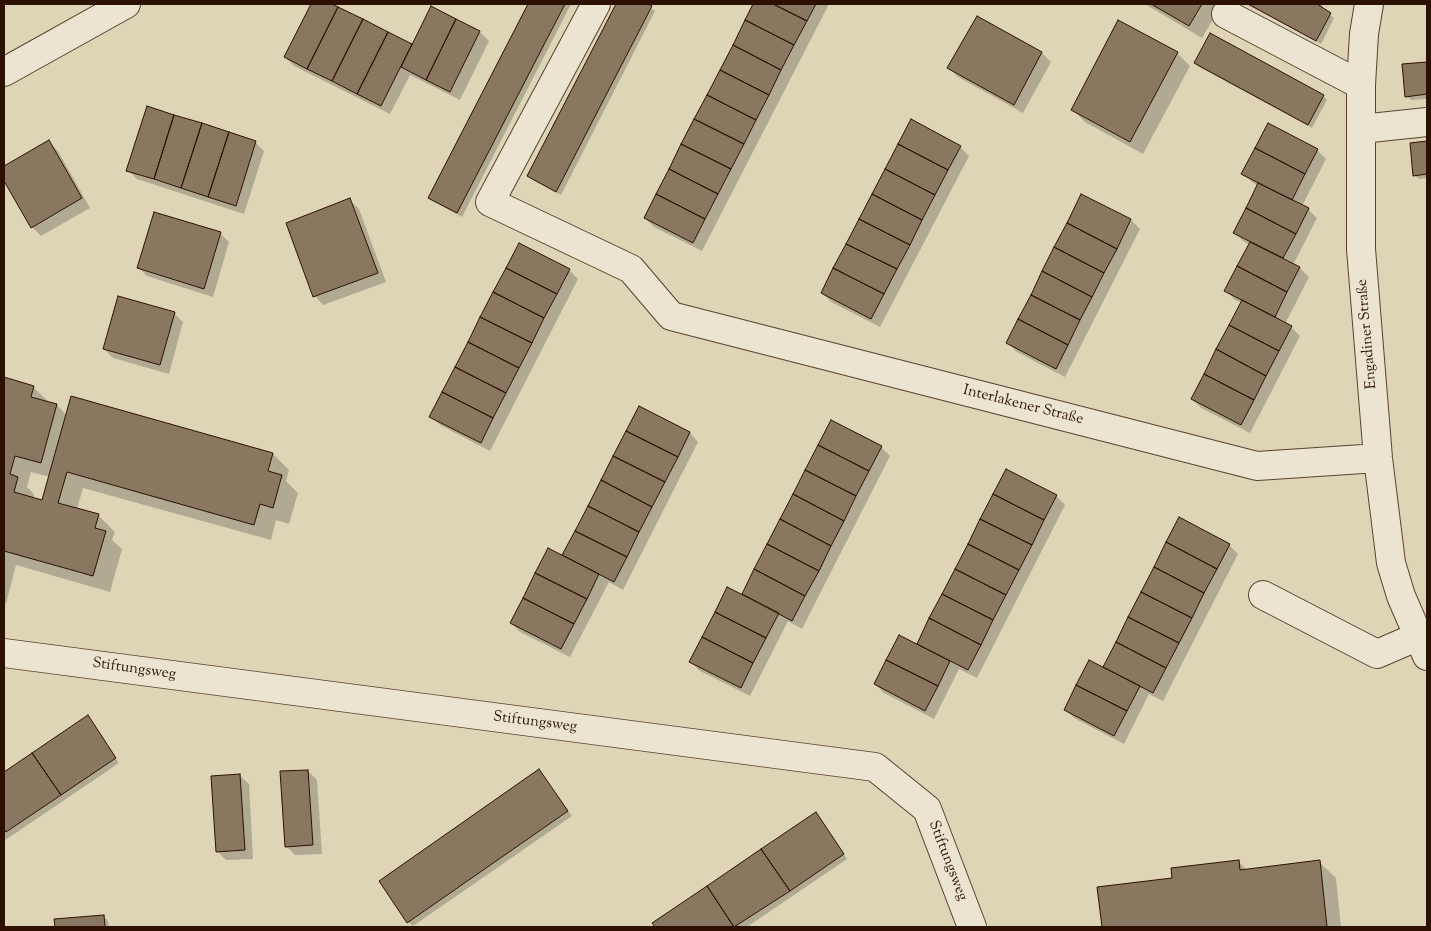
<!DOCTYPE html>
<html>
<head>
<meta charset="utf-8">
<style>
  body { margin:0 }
  #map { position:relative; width:1431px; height:931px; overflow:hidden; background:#ded5b7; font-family:"Sorts Mill Goudy",serif }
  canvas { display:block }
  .frame { position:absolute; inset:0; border:5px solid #2d1100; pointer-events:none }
</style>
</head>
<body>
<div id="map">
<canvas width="1431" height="931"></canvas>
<div class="frame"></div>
</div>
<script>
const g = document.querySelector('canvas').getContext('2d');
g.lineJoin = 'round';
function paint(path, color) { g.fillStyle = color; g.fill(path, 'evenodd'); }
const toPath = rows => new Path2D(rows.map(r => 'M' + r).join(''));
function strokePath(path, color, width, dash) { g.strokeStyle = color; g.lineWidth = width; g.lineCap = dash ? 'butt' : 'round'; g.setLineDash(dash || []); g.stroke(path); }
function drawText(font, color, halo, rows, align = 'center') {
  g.font = font + ' "Sorts Mill Goudy",serif'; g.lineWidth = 4; g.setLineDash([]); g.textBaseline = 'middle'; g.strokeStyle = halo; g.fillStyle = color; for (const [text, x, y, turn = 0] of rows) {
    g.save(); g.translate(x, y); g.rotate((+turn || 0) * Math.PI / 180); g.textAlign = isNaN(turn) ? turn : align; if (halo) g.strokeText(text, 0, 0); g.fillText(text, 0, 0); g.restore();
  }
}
paint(toPath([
  [312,4,329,4,413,45,432,8,480,32,489,41,460,100,410,75,390,114,294,66,285,57],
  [529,4,571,4,462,217,434,202,429,198],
  [617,4,645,4,655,11,561,195,533,180,528,176],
  [755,4,829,4,702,251,654,227,645,218],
  [1145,4,1222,4,1202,38],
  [1246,4,1323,4,1321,8,1334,18,1321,44],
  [977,17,1042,53,1051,62,1023,113,958,77,949,68],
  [1177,53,1190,66,1143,154,1085,122,1072,109],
  [1195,63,1323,96,1327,100,1312,128,1199,67],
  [1427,63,1427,99,1411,100,1407,96,1403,66],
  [49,142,58,151,90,208,41,236,32,227,4,178,4,168],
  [255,142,264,151,244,214,137,179,128,170],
  [1427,143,1427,178,1419,179,1414,175,1411,144],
  [960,147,969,156,880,327,831,302,822,293],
  [1317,150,1326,159,1302,206,1308,209,1317,218,1293,265,1300,268,1309,277,1285,324,1291,327,1300,336,1250,433,1201,408,1192,399,1242,303,1235,300,1226,291,1250,245,1243,241,1234,232,1258,186,1252,182,1243,173],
  [1082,195,1131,220,1140,229,1065,377,1017,352,1008,343],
  [350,200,359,209,386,282,323,305,315,296],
  [220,233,229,242,213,297,147,276,138,267],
  [569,270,578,279,490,451,440,425,431,416],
  [174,313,183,322,169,374,113,358,104,349],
  [4,379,33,387,50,403,57,405,67,416,273,454,289,470,286,481,298,493,289,524,276,520,271,540,83,488,77,509,98,515,115,532,112,540,122,549,110,592,16,565,6,604,4,603],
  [31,472,50,477,43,501,33,499,34,494,27,487],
  [640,408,690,433,698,442,623,590,609,582,570,657,520,632,511,623,563,557],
  [832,422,881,447,890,456,802,629,788,621,750,696,700,671,691,662,742,596],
  [1006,471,1056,496,1065,505,977,678,959,669,934,719,884,693,875,684,917,645],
  [1180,519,1229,545,1238,554,1163,701,1149,694,1124,744,1074,718,1065,709,1103,669],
  [87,717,119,763,4,841,4,773],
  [308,771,317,780,322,854,295,855,286,846],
  [539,771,572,816,413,926,408,922],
  [240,776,249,784,253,859,226,860,217,851],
  [820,818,847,859,747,927,656,927,654,923],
  [1238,861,1247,870,1319,862,1336,878,1341,927,1103,927,1098,888,1174,879],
  [104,917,108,921,109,927,56,927,56,920]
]), '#0003');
const building = toPath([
  [311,4,332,4,338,7,307,69,284,57,311,4],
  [528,4,565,4,457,213,428,198,528,4],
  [616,4,648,4,652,6,556,192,527,176,616,4],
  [753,4,773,4,807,21,794,45,745,20,753,4],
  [773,4,816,4,807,21,773,4],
  [1151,4,1202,4,1189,26,1151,4],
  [1248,4,1317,4,1331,13,1316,41,1248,4],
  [431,6,456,19,426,80,401,67,431,6],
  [338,7,363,19,332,81,307,69,338,7],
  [977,16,1042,52,1014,105,947,68,977,16],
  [363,19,388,32,357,94,332,81,363,19],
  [456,19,480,31,450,92,426,80,456,19],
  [745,20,794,45,781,70,733,45,745,20],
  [1118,20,1178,52,1130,142,1071,110,1118,20],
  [388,32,412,44,381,106,357,94,388,32],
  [1210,33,1324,95,1308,125,1194,63,1210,33],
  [733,45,781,70,769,95,720,70,733,45],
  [1427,62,1427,94,1405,97,1402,64,1427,62],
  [720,70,769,95,756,120,707,95,720,70],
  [707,95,756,120,744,144,694,119,707,95],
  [147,106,174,115,154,179,126,171,147,106],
  [174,115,202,123,181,188,154,179,174,115],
  [694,119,744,144,731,169,681,144,694,119],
  [911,119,961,146,948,170,898,144,911,119],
  [202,123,229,132,208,197,181,188,202,123],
  [1268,123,1318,149,1305,174,1255,148,1268,123],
  [229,132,256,141,236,206,208,197,229,132],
  [49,140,82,198,31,228,4,181,4,166,49,140],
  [1427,141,1427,174,1413,176,1410,143,1427,141],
  [681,144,731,169,718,194,669,169,681,144],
  [898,144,948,170,935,195,885,169,898,144],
  [1255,148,1305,174,1292,200,1241,174,1255,148],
  [669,169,718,194,705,219,656,194,669,169],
  [885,169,935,195,922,220,872,194,885,169],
  [1258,183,1309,208,1296,234,1246,208,1258,183],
  [656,194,705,219,693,243,644,218,656,194],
  [872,194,922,220,910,245,859,219,872,194],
  [1081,194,1131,219,1117,249,1067,223,1081,194],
  [350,198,378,273,313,297,286,223,350,198],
  [1246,208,1296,234,1283,258,1233,233,1246,208],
  [154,212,221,232,204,289,137,268,154,212],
  [859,219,910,245,897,269,846,244,859,219],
  [1067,223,1117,249,1104,273,1054,247,1067,223],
  [1250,242,1300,267,1287,292,1237,266,1250,242],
  [519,243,570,269,557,294,506,268,519,243],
  [846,244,897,269,884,294,833,268,846,244],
  [1054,247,1104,273,1092,297,1042,271,1054,247],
  [1237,266,1287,292,1275,317,1224,291,1237,266],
  [506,268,557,294,544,318,493,292,506,268],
  [833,268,884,294,871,319,821,293,833,268],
  [1042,271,1092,297,1080,320,1031,295,1042,271],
  [493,292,544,318,532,343,480,317,493,292],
  [1031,295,1080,320,1068,345,1018,319,1031,295],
  [118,296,175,312,160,365,103,349,118,296],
  [1242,300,1292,326,1279,351,1229,325,1242,300],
  [480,317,532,343,519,368,468,342,480,317],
  [1018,319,1068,345,1056,369,1006,343,1018,319],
  [1229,325,1279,351,1266,376,1216,349,1229,325],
  [468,342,519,368,506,393,455,367,468,342],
  [1216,349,1266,376,1254,400,1204,374,1216,349],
  [455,367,506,393,493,418,442,392,455,367],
  [1204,374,1254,400,1241,425,1191,399,1204,374],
  [4,377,34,386,31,397,57,404,41,463,15,456,10,474,18,477,14,492,42,500,71,396,273,453,268,471,282,475,273,508,260,504,254,525,67,472,58,503,99,514,95,528,106,531,93,576,4,551,4,377],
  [442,392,493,418,481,443,429,417,442,392],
  [639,406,690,432,678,457,626,431,639,406],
  [831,420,882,446,869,471,818,445,831,420],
  [626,431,678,457,665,482,613,456,626,431],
  [818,445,869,471,856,496,805,470,818,445],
  [613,456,665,482,652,507,601,480,613,456],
  [1006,469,1057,495,1044,520,993,494,1006,469],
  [805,470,856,496,844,521,793,494,805,470],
  [601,480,652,507,639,532,588,506,601,480],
  [793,494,844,521,831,546,780,519,793,494],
  [993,494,1044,520,1032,545,980,519,993,494],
  [588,506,639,532,627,557,575,531,588,506],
  [1179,517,1230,544,1217,569,1166,542,1179,517],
  [780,519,831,546,819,571,767,544,780,519],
  [980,519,1032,545,1019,570,968,544,980,519],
  [575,531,627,557,614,582,562,555,575,531],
  [1166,542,1217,569,1204,593,1154,567,1166,542],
  [767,544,819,571,805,596,754,569,767,544],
  [968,544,1019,570,1006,595,955,569,968,544],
  [548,548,599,574,587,599,535,573,548,548],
  [1154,567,1204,593,1192,618,1141,592,1154,567],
  [754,569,805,596,792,621,742,594,754,569],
  [955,569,1006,595,993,620,942,594,955,569],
  [535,573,587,599,574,624,523,598,535,573],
  [727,587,779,613,766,638,715,612,727,587],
  [1141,592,1192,618,1179,643,1128,617,1141,592],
  [942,594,993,620,981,645,929,618,942,594],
  [523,598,574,624,561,649,510,623,523,598],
  [715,612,766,638,753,663,702,637,715,612],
  [1128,617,1179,643,1166,668,1116,642,1128,617],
  [929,618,981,645,968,670,917,644,929,618],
  [899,635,950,661,938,686,886,660,899,635],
  [702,637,753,663,741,688,689,662,702,637],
  [1116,642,1166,668,1153,693,1103,667,1116,642],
  [886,660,938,686,925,711,874,684,886,660],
  [1089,660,1140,686,1127,711,1076,685,1089,660],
  [1076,685,1127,711,1114,736,1064,710,1076,685],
  [88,715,116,758,61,795,32,753,88,715],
  [32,753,61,795,6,832,4,829,4,772,32,753],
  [539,769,568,811,407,923,379,881,539,769],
  [308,770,313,845,285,847,280,771,308,770],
  [240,774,245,850,216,852,211,776,240,774],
  [816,812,844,854,790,891,761,849,816,812],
  [761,849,790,891,734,927,707,886,761,849],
  [1239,860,1240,870,1320,860,1327,927,1102,927,1097,887,1172,878,1171,868,1239,860],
  [707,886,734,927,655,927,652,923,707,886],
  [104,915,105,927,55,927,54,919,104,915]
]);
paint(building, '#89775f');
strokePath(building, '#2d1100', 1);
const minor = toPath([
  [596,4,490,202,631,269,671,316,1257,466,1378,458],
  [1369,4,1364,34,1361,85,1361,249,1378,458,1391,563,1401,596,1427,656],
  [1226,14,1361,85],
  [4,72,126,4],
  [1361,129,1427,122],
  [1263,595,1377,654,1419,636],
  [4,653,875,767,927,809,972,927]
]);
strokePath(minor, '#59422e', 30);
strokePath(minor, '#eae4d0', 28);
drawText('15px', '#2d1100', '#eae4d0', [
  ["Engadiner Straße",1368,334,-95],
  ["Interlakener Straße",1023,406,14],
  ["Stiftungsweg",134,670,8],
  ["Stiftungsweg",535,723,7],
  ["Stiftungsweg",947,861,69]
]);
</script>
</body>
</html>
